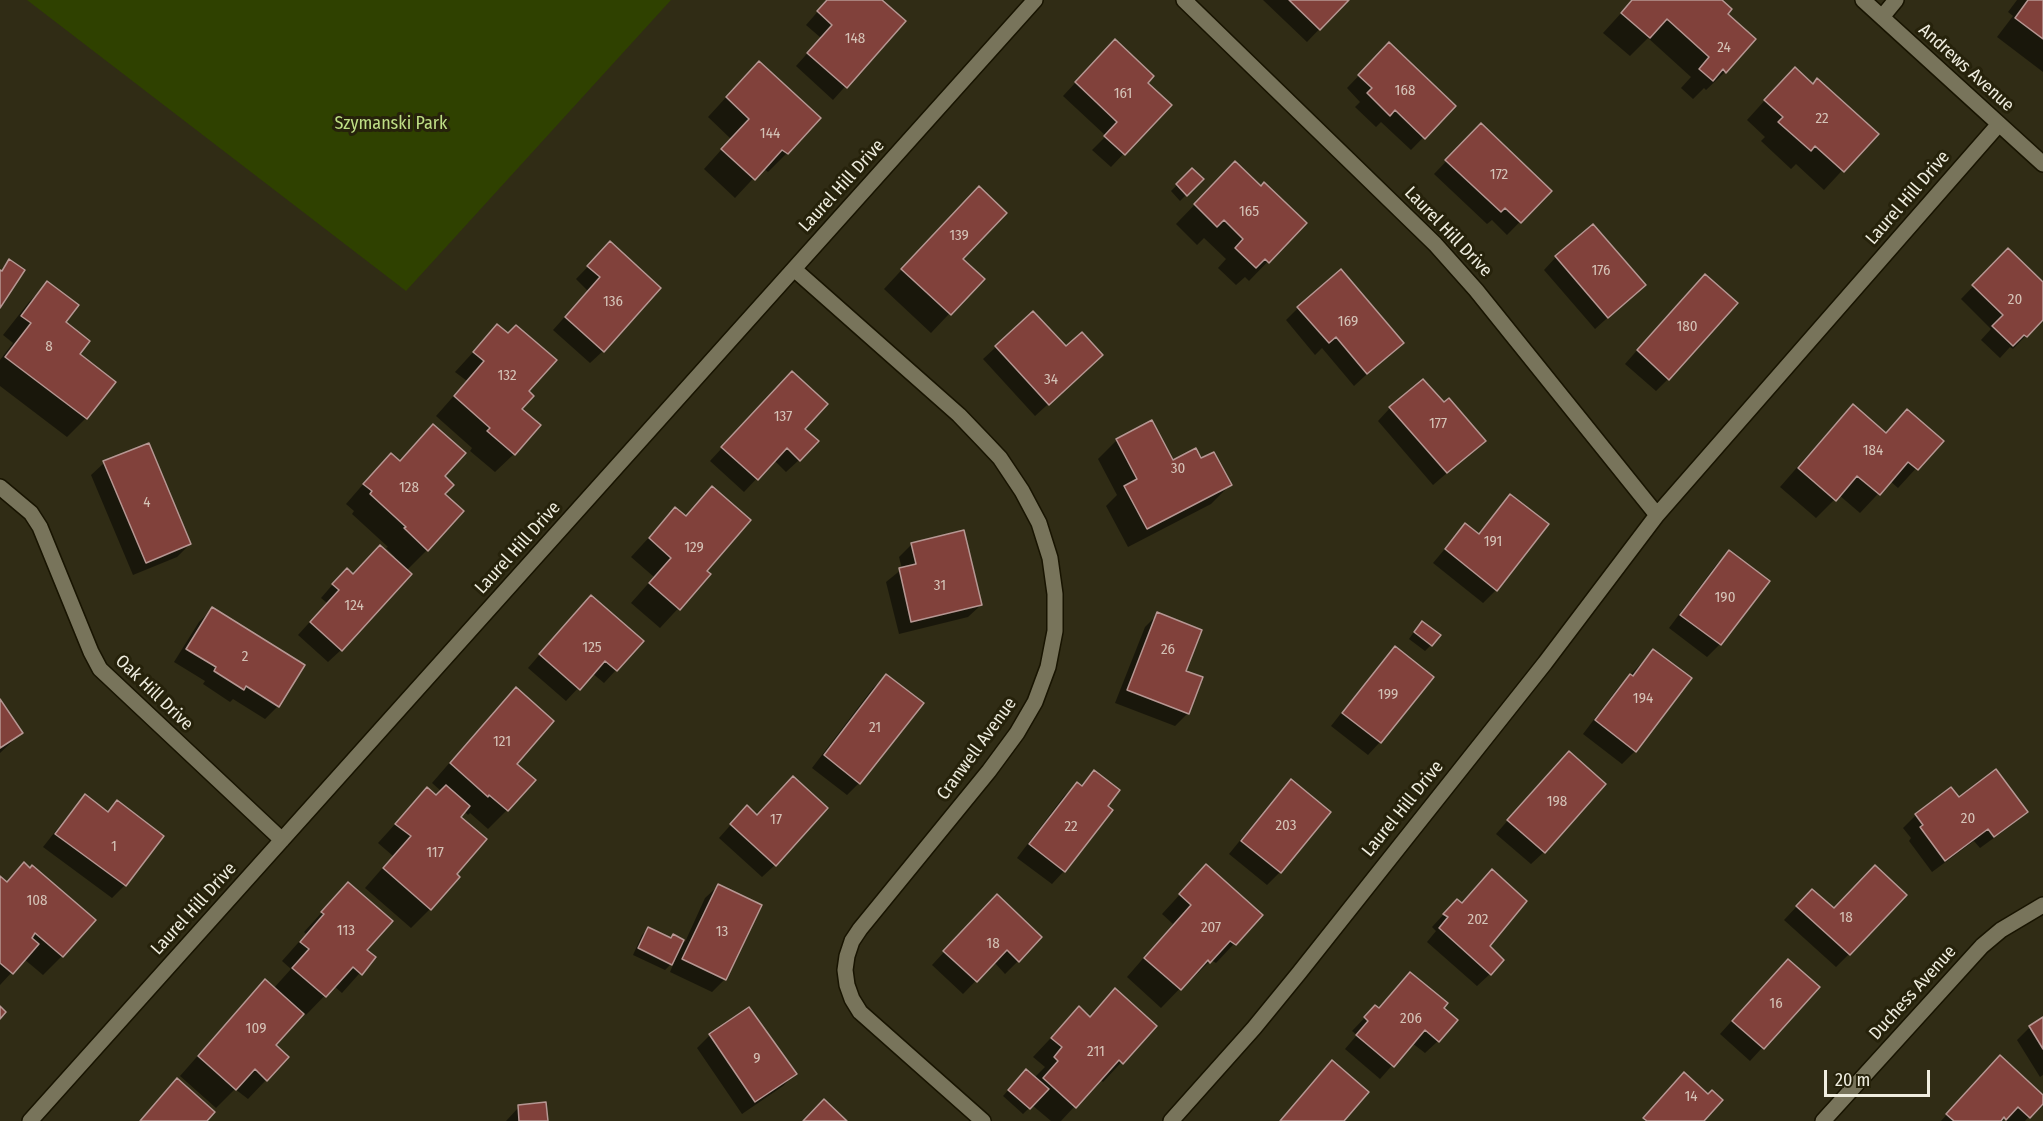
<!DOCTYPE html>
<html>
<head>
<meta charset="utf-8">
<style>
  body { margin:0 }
  #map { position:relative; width:2043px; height:1121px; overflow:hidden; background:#302c15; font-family:"Fira Sans Condensed",sans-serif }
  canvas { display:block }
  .scale { position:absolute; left:1824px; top:1070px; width:106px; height:27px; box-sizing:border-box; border:3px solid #efeddf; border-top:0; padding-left:8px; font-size:18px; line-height:21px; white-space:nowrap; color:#efeddf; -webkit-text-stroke:4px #26220b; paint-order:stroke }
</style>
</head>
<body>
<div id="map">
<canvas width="2043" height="1121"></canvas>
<div class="scale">20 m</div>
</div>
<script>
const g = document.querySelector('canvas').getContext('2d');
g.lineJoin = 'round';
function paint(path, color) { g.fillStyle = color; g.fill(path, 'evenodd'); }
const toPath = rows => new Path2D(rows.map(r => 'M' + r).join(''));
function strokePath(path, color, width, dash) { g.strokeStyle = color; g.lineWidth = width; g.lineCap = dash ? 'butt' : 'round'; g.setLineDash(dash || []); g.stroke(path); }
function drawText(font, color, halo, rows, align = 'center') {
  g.font = font + ' "Fira Sans Condensed",sans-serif'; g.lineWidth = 6; g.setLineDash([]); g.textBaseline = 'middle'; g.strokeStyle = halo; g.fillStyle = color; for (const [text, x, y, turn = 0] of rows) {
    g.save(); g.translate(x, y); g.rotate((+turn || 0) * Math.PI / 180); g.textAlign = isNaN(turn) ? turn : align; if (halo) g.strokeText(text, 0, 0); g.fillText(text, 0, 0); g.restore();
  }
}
paint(toPath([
  [27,0,671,0,406,291]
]), '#2f4100');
paint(toPath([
  [828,0,880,0,904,21,833,100,796,66,821,38,806,25],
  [1263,0,1347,0,1307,42],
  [1633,0,1720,0,1726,14,1725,72,1706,90,1704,88,1693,99,1681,88,1691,77,1648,38,1630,56,1603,33],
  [2017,0,2043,0,2043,72,1997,37,2013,16,2008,12],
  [1389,44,1454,106,1411,150,1381,122,1376,127,1355,107,1360,102,1347,88],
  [1102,54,1146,83,1170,105,1111,167,1092,150,1106,136,1063,96],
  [740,82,787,153,768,172,763,168,735,198,704,169,731,139,708,117],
  [1813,85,1876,134,1824,190,1796,164,1791,169,1761,141,1765,137,1747,120,1776,88],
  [1481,125,1550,191,1507,235,1492,220,1487,224,1434,174],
  [1235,163,1261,188,1305,223,1249,281,1245,277,1236,285,1218,268,1226,259,1204,238,1197,245,1176,224],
  [1192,170,1202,179,1180,201,1171,191],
  [960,207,961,259,982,279,931,333,884,289],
  [610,244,603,351,590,363,553,330,588,291,576,279],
  [2008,250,2043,284,2043,318,2013,349,2010,347,2000,358,1981,340,1991,329,1961,299],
  [1556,257,1644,285,1595,329,1544,270],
  [48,283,78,354,114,382,86,418,67,437,0,386,0,360,13,343,3,335,29,302],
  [1692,288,1668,379,1656,391,1625,364],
  [1298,308,1402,342,1354,386,1322,348,1315,355,1286,320],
  [497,326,527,391,520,409,514,454,495,472,470,451,472,448,436,416,467,381,455,372],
  [996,347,1088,368,1035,416,983,359],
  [779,386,803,429,799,460,786,472,774,460,744,492,710,461],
  [1444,404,1484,441,1433,485,1378,421,1390,408],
  [1853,406,1884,434,1907,411,1941,441,1898,488,1890,481,1860,513,1839,495,1816,518,1780,487,1834,425],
  [1117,440,1172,462,1201,460,1230,485,1211,504,1128,547,1106,506,1117,495,1098,459],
  [415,445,443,476,443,494,427,550,407,570,341,650,328,662,298,635,327,603,321,598,334,583,395,557,386,548,388,547,352,514,354,511,346,504,372,474,399,462],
  [104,463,190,544,177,557,133,575,91,475],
  [713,488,705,571,709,575,660,628,631,603,654,577,631,557,675,509,685,517],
  [1510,496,1496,590,1483,603,1433,563,1465,525,1477,535],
  [912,544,981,605,968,617,899,634,886,582,902,569,899,557],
  [1729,552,1767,581,1720,644,1707,657,1669,628,1716,565],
  [212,609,278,706,265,719,233,699,230,702,203,684,205,681,174,662,199,622],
  [578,610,616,670,604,683,592,673,566,701,528,668],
  [1158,614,1188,713,1175,726,1115,703,1145,627],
  [1416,629,1431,645,1425,651,1409,639],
  [1395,648,1380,742,1368,755,1331,726,1383,660],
  [1653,651,1635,751,1622,764,1583,734,1617,689],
  [886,676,859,783,847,795,812,768,873,688],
  [516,689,515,764,507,810,488,829,470,813,468,815,464,811,459,817,455,874,430,909,411,928,365,888,393,856,378,843,427,789,436,797,441,791,432,783,497,708],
  [0,702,21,733,0,753],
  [1556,765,1544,852,1531,864,1496,834],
  [1094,772,1064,871,1052,884,1017,858,1064,796,1077,784,1080,786],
  [1291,781,1329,812,1280,872,1267,885,1229,854,1278,794],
  [86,796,107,813,118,802,162,837,125,885,112,898,43,847,73,809],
  [1958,799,2026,811,2013,824,1980,848,1974,841,1932,872,1909,841,1911,838,1903,828,1916,815],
  [735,820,775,865,762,877,719,838],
  [24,864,62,956,43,975,24,959,0,985,0,878,5,883],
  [1206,866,1261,915,1216,963,1211,960,1190,981,1189,979,1161,1008,1127,977,1173,924,1162,914],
  [348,884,365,950,374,957,342,993,334,986,306,1015,303,1012,274,1045,266,1080,248,1099,235,1089,216,1108,180,1076,247,1000,273,989,291,969,282,961,306,934,304,932],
  [1479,884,1490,974,1477,986,1427,942,1436,931,1432,927,1444,914,1461,904],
  [718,886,725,979,712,992,670,972,675,960,665,970,633,955,642,935,649,929,670,939,673,936,685,942,705,898],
  [1800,903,1849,954,1836,967,1784,920],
  [984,909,1018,961,1005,974,994,962,963,994,932,965],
  [1775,973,1818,987,1750,1061,1720,1034],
  [1115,990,1155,1026,1103,1082,1100,1079,1061,1121,1051,1121,1032,1105,1023,1114,1003,1096,1020,1077,1034,1078,1045,1067,1033,1057,1079,1008,1089,1018],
  [1375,1007,1378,1010,1442,1008,1438,1041,1425,1053,1412,1043,1380,1079,1345,1049,1357,1035,1352,1031],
  [749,1009,795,1073,783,1086,742,1114,697,1048,710,1035],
  [2043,1019,2043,1075,2040,1077,2017,1040,2029,1028],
  [1987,1070,2043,1097,2043,1101,2025,1121,2007,1121,2005,1119,2003,1121,1941,1121],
  [519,1107,547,1121,506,1121]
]), '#0007');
const building = toPath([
  [827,0,882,0,906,21,847,88,807,53,832,25,817,11,827,0],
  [1289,0,1349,0,1320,30,1289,0],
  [1632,0,1722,0,1732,9,1728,14,1756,39,1726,73,1723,69,1713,81,1699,69,1709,57,1667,19,1650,38,1621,13,1632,0],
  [2028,0,2043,0,2043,39,2015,18,2028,0],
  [1115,39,1154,76,1148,83,1172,105,1125,155,1104,136,1117,122,1075,82,1115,39],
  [1389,42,1456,106,1425,139,1395,110,1390,116,1367,93,1372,88,1358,75,1389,42],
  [759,61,821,118,788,154,782,150,755,180,721,149,749,119,726,97,759,61],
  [1795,67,1813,84,1817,78,1879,134,1844,172,1815,146,1811,151,1778,122,1783,117,1764,100,1795,67],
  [1481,123,1552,191,1521,223,1505,208,1501,212,1445,160,1481,123],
  [1235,161,1261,186,1264,182,1307,223,1269,263,1265,259,1256,268,1235,248,1243,239,1224,220,1217,227,1194,204,1235,161],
  [1192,168,1204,179,1187,196,1176,184,1192,168],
  [979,186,1007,213,963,259,985,279,951,315,901,269,979,186],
  [1593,224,1646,285,1608,318,1555,256,1593,224],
  [610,241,661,288,604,352,565,317,600,277,587,266,610,241],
  [2008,248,2043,282,2043,320,2027,337,2024,335,2013,346,1992,326,2003,315,1972,285,2008,248],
  [9,259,25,270,0,308,0,270,2,271,9,259],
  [1341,269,1404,343,1367,374,1336,337,1329,343,1297,307,1341,269],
  [1705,274,1738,303,1669,380,1637,350,1705,274],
  [47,281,79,305,66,322,90,341,80,354,116,382,87,419,5,357,31,323,21,316,47,281],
  [1033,311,1066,346,1082,332,1103,355,1049,405,995,346,1033,311],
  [497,324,508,333,516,325,557,360,529,391,534,396,522,409,541,425,515,455,487,431,490,428,454,396,484,361,473,352,497,324],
  [792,371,828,404,805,429,819,441,800,461,787,448,758,480,721,447,792,371],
  [1423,379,1444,402,1449,398,1486,441,1447,473,1389,407,1423,379],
  [1853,404,1886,433,1907,409,1944,441,1918,470,1908,462,1880,495,1857,476,1836,501,1798,468,1853,404],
  [1152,420,1173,460,1196,448,1201,458,1214,452,1232,485,1147,529,1124,486,1137,479,1116,439,1152,420],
  [433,424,466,453,445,476,454,485,445,494,464,511,428,551,404,528,406,527,370,494,372,491,363,484,391,453,400,461,433,424],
  [149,443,191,544,146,563,103,461,149,443],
  [712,486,751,520,707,571,711,574,680,610,649,583,671,558,649,538,675,507,686,516,712,486],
  [1510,494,1549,524,1497,591,1445,549,1465,523,1479,534,1510,494],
  [964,530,982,605,911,622,899,568,916,564,911,543,964,530],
  [380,545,412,574,342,651,310,622,339,590,332,584,347,568,353,574,380,545],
  [1729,550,1770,581,1721,645,1680,615,1729,550],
  [591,595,644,641,617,671,605,661,580,690,539,654,591,595],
  [212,607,305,665,279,707,246,686,244,690,214,671,216,667,186,649,212,607],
  [1157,612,1202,630,1186,671,1203,677,1189,714,1127,690,1157,612],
  [1422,621,1441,635,1432,646,1414,632,1422,621],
  [1395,646,1434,677,1381,743,1342,713,1395,646],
  [1653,649,1692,678,1636,752,1595,720,1630,674,1633,676,1653,649],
  [886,674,924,703,860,784,824,755,886,674],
  [516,687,554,721,517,764,536,780,508,811,489,795,488,797,450,763,516,687],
  [0,699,23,733,0,748,0,699],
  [1569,751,1606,784,1545,853,1507,820,1569,751],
  [1996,769,2028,812,1994,837,1988,829,1945,861,1920,827,1923,825,1915,814,1951,787,1959,797,1996,769],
  [1094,770,1120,790,1108,806,1113,810,1065,872,1029,844,1077,782,1082,786,1094,770],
  [793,776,828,808,776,866,730,824,747,805,757,815,793,776],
  [1291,779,1331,812,1281,873,1241,841,1291,779],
  [446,785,470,806,461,817,487,839,457,874,460,877,431,910,383,868,411,836,395,824,427,787,436,795,446,785],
  [85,794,108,812,117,800,164,836,126,886,55,834,85,794],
  [24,862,30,868,32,865,96,920,63,957,35,933,32,938,39,944,13,974,0,963,0,876,7,882,24,862],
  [1206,864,1263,915,1236,945,1230,941,1210,963,1208,960,1181,990,1144,958,1191,905,1179,894,1206,864],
  [1875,865,1907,895,1850,955,1796,906,1812,889,1834,908,1875,865],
  [1492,869,1527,901,1490,946,1504,960,1491,975,1439,928,1448,917,1443,914,1457,899,1462,903,1492,869],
  [348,882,393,921,367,950,376,957,362,975,353,967,326,997,292,968,309,949,300,942,324,914,321,912,348,882],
  [718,884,762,905,726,980,682,959,718,884],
  [997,894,1042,937,1019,962,1007,950,977,982,943,951,997,894],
  [648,927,671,938,673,934,684,940,672,965,638,948,648,927],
  [1788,959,1820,987,1764,1049,1732,1021,1788,959],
  [1410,972,1448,1003,1444,1008,1458,1020,1439,1042,1425,1030,1394,1067,1356,1035,1368,1021,1364,1017,1375,1005,1379,1008,1410,972],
  [265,979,304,1014,276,1045,289,1057,267,1081,255,1069,236,1090,198,1056,265,979],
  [1115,988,1157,1026,1123,1064,1119,1060,1076,1108,1043,1078,1058,1061,1054,1057,1062,1047,1051,1038,1079,1006,1090,1017,1115,988],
  [0,1006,6,1012,0,1019,0,1006],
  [749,1007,797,1074,755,1102,709,1034,749,1007],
  [2043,1017,2043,1049,2029,1026,2043,1017],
  [2000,1055,2043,1095,2043,1104,2030,1118,2018,1107,2006,1120,2004,1117,2001,1121,1954,1121,1946,1114,2000,1055],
  [1332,1060,1369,1092,1344,1121,1280,1121,1332,1060],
  [1026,1069,1049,1089,1030,1109,1008,1090,1026,1069],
  [1684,1072,1708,1094,1712,1090,1723,1100,1704,1121,1647,1121,1643,1118,1684,1072],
  [177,1078,215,1112,207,1121,140,1121,177,1078],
  [824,1099,847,1121,803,1121,824,1099],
  [546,1102,548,1121,519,1121,518,1105,546,1102]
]);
paint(building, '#81413b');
strokePath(building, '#b69793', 1.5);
const minor = toPath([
  [1184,0,1435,244,1476,290,1657,515],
  [1863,0,2043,164],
  [1882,17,1896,0],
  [794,269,959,415,983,440,1000,458,1022,491,1039,523,1050,558,1055,594,1055,631,1048,667,1035,702,1017,733,989,771,860,929,852,941,847,956,845,970,847,985,852,999,860,1012,983,1121],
  [0,487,31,513,40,527,91,652,100,669,282,840],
  [30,1121,1035,0],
  [1171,1121,1254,1028,1299,973,1545,663,1657,515,1999,124],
  [1823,1121,1982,946,2001,930,2043,905]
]);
strokePath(minor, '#181401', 18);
strokePath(minor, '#78745b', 15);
drawText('15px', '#d4c2b6', null, [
  ["148",855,39],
  ["24",1724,48],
  ["168",1405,91],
  ["161",1123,94],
  ["22",1822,119],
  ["144",770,134],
  ["172",1499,175],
  ["165",1249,212],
  ["139",959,236],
  ["176",1601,271],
  ["20",2015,300],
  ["136",613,302],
  ["169",1348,322],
  ["180",1687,327],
  ["8",49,347],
  ["132",507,376],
  ["34",1051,380],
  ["137",783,417],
  ["177",1438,424],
  ["184",1873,451],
  ["30",1178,469],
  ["128",409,488],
  ["4",147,503],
  ["191",1493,542],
  ["129",694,548],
  ["31",940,586],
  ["190",1725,598],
  ["124",354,606],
  ["125",592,648],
  ["26",1168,650],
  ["2",245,657],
  ["199",1388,695],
  ["194",1643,699],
  ["21",875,728],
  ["121",502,742],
  ["198",1557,802],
  ["20",1968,819],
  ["17",776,820],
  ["203",1286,826],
  ["22",1071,827],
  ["1",114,847],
  ["117",435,853],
  ["108",37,901],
  ["18",1846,918],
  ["202",1478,920],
  ["207",1211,928],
  ["113",346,931],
  ["13",722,932],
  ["18",993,944],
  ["16",1776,1004],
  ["206",1411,1019],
  ["109",256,1029],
  ["211",1096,1052],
  ["9",757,1059],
  ["14",1691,1097]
]);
drawText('18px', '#efeddf', '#26220b', [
  ["Andrews Avenue",1966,68,42],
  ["Laurel Hill Drive",842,186,-48],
  ["Laurel Hill Drive",1908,198,-49],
  ["Laurel Hill Drive",1448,232,46],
  ["Laurel Hill Drive",518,548,-48],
  ["Oak Hill Drive",154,693,44],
  ["Cranwell Avenue",977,749,-54],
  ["Laurel Hill Drive",1403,809,-51],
  ["Laurel Hill Drive",194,909,-48],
  ["Duchess Avenue",1913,993,-48]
]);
drawText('18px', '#bede85', '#26220b', [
  ["Szymanski Park",391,124]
]);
</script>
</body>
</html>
